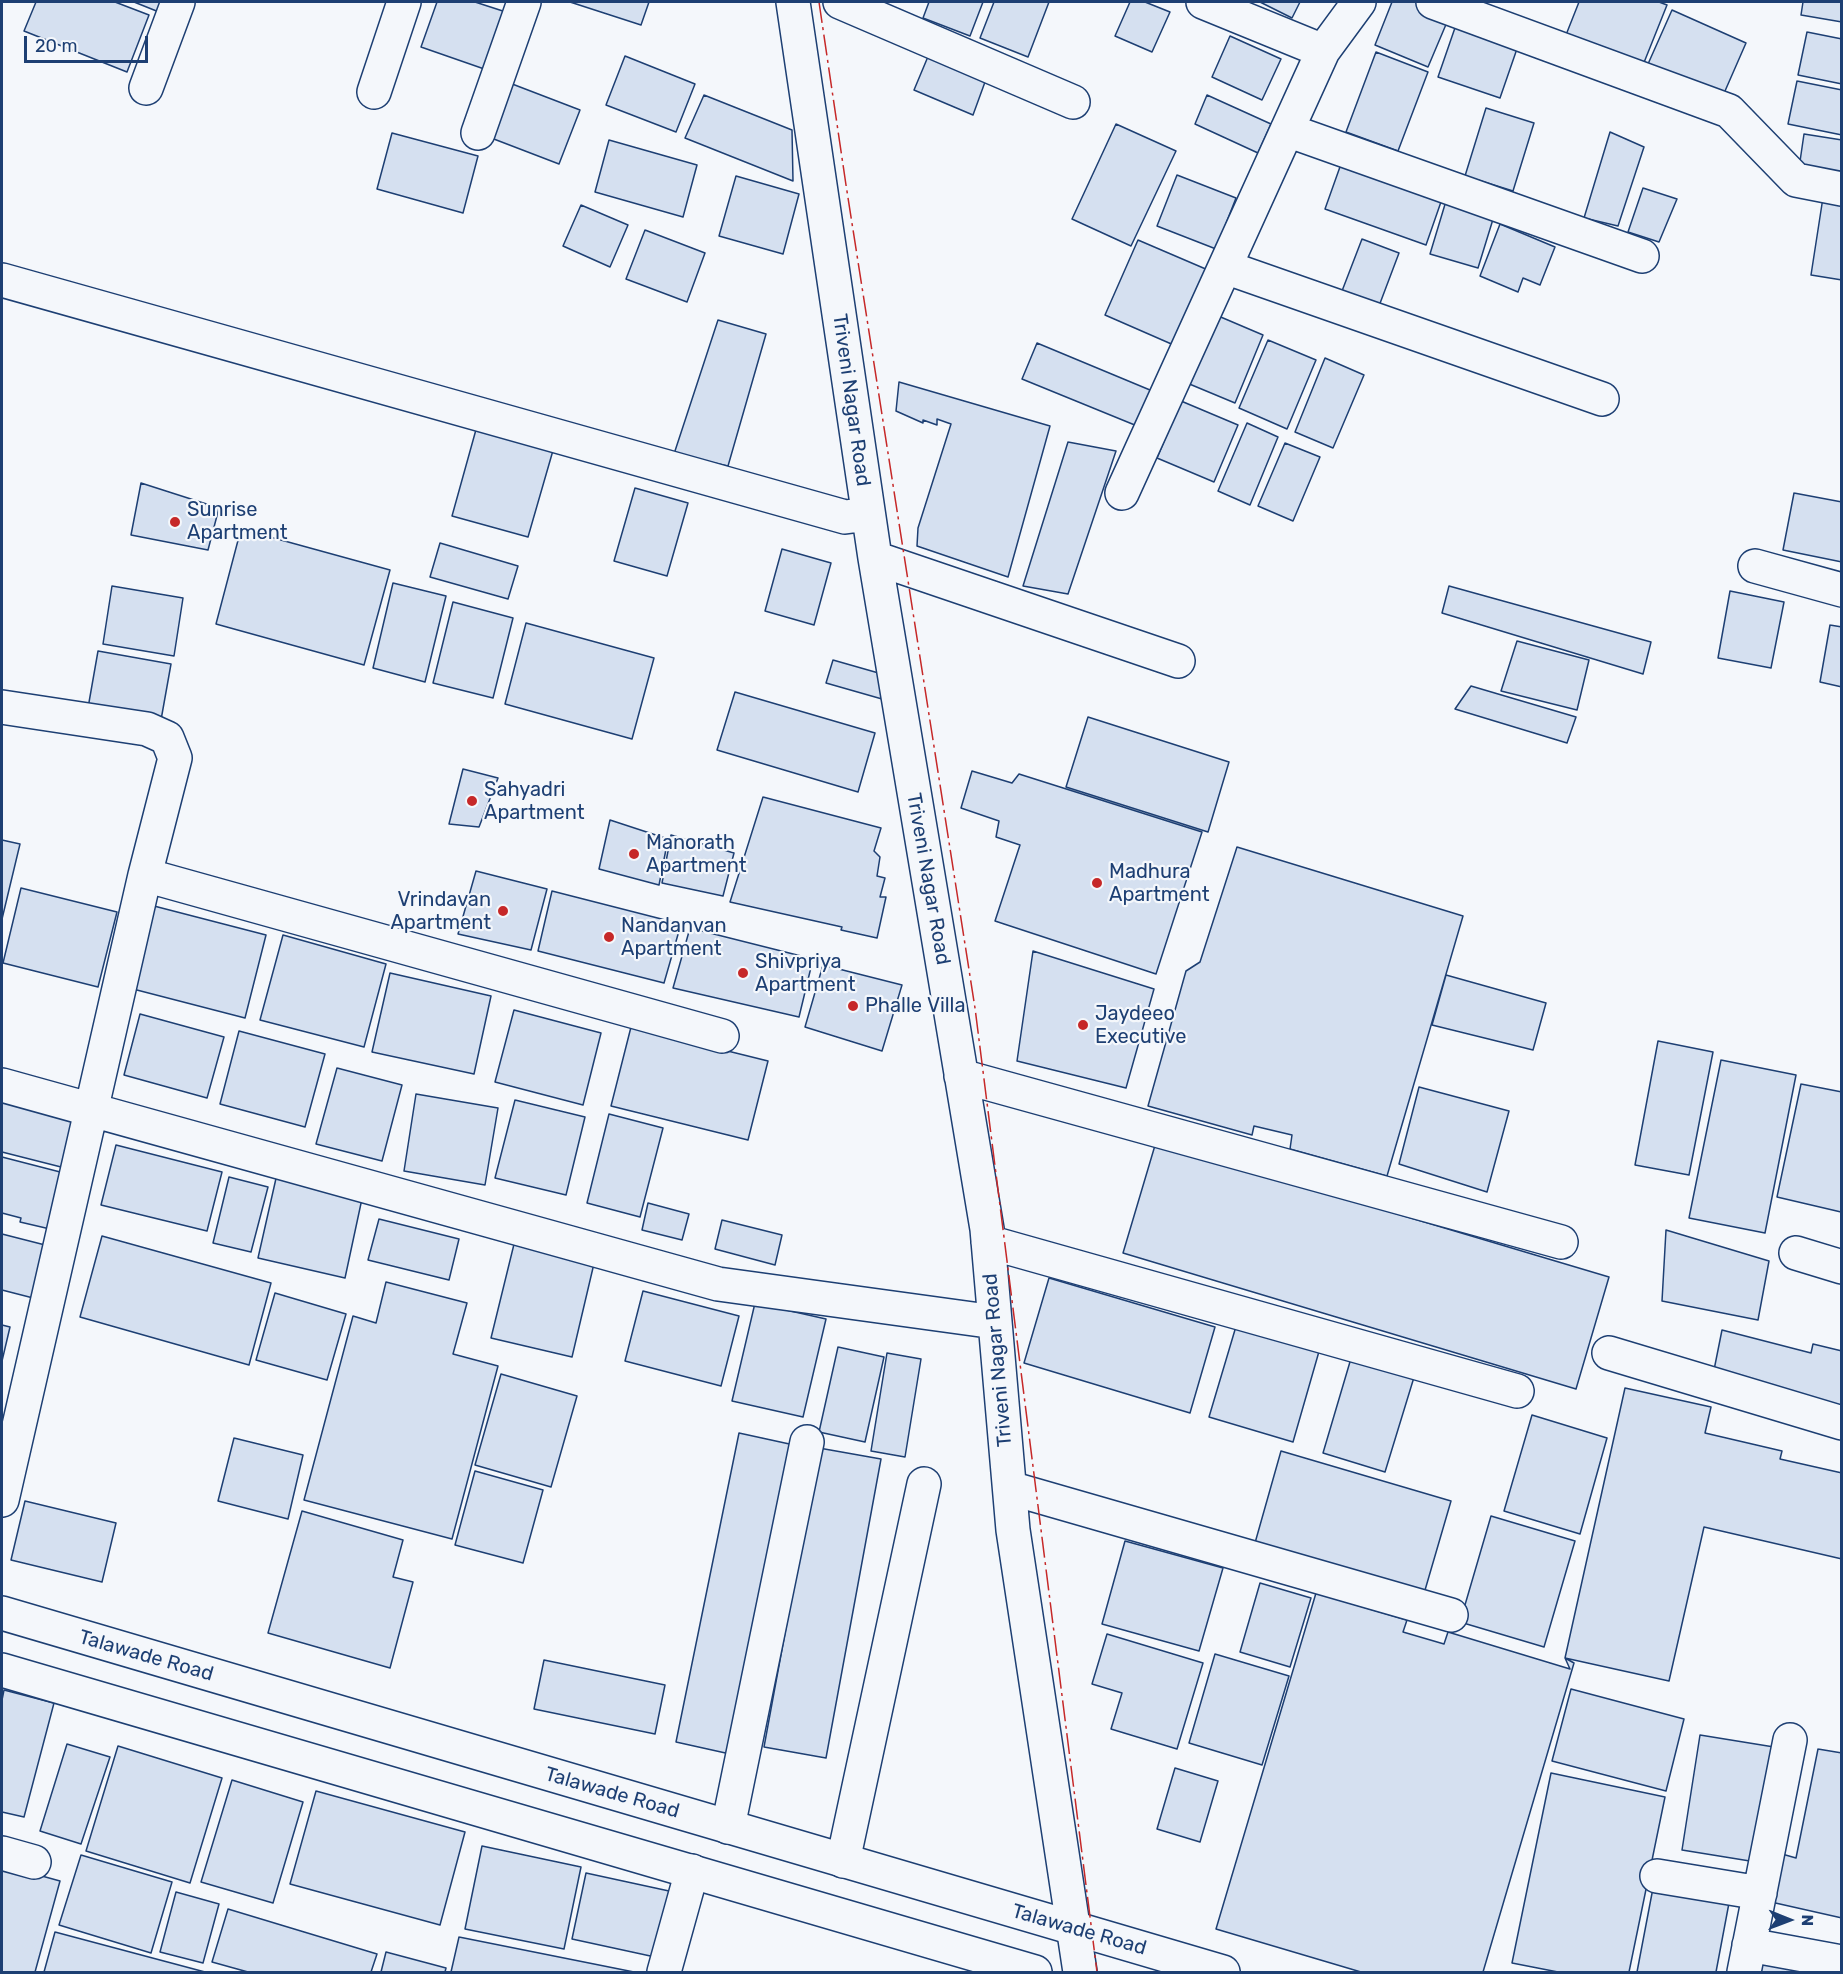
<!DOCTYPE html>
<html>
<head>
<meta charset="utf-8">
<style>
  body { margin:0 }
  #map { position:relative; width:1843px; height:1974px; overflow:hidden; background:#f4f7fb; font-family:Rubik,sans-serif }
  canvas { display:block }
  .frame { position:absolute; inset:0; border:3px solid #1d3f73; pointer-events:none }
  .north { position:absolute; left:1759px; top:1890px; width:60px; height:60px; -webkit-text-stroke:4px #f4f7fb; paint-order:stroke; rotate:91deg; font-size:16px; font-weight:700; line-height:24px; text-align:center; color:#1d3f73 }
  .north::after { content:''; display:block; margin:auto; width:21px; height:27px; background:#1d3f73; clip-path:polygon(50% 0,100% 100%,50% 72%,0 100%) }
  .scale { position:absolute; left:24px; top:36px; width:124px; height:27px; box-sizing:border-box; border:3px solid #1d3f73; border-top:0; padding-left:8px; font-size:18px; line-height:21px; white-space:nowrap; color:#1d3f73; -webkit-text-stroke:4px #f4f7fb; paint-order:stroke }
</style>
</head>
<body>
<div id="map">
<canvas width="1843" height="1974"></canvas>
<div class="frame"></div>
<div class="north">N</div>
<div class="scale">20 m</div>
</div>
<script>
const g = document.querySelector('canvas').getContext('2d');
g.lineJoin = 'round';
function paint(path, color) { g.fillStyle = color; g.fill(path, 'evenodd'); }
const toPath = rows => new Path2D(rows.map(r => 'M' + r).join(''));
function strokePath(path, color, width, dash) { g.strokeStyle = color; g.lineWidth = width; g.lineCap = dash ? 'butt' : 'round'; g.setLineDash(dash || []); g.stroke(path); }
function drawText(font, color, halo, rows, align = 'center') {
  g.font = font + ' Rubik,sans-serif'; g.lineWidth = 4.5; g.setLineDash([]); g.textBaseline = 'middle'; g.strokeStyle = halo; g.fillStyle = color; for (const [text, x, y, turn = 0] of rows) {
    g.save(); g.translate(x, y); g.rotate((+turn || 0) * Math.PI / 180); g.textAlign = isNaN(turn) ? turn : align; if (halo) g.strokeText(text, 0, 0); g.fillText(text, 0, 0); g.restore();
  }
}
const building = toPath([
  [36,2,115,2,149,15,127,72,24,31,36,2],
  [134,2,163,2,159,12,134,2],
  [437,2,475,2,509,13,490,71,421,47,437,2],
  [570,2,649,2,641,25,570,2],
  [929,2,983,2,970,36,923,18,929,2],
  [994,2,1049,2,1028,57,980,38,994,2],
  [1130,2,1145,2,1170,12,1152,52,1115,36,1130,2],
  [1260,2,1300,2,1292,18,1260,2],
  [1392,2,1419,2,1450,15,1428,67,1375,45,1392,2],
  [1579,2,1659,2,1667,5,1639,75,1562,45,1579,2],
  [1803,2,1842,2,1842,22,1801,15,1803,2],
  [1672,10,1746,43,1718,107,1644,73,1672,10],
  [1457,22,1519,43,1500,98,1438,77,1457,22],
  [1807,32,1842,39,1842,84,1798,75,1807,32],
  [1230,36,1281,59,1262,100,1212,77,1230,36],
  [932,47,989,71,973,115,914,90,932,47],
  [1376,52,1428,72,1398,151,1346,132,1376,52],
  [625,56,695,84,676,132,606,105,625,56],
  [1797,81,1842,90,1842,135,1788,124,1797,81],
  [507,82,580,110,559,164,486,136,507,82],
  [704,95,792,130,793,181,685,138,704,95],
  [1207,95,1271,124,1258,153,1195,124,1207,95],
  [1486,108,1534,123,1513,191,1465,176,1486,108],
  [1116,124,1176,151,1131,246,1072,219,1116,124],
  [1610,132,1644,147,1618,226,1584,218,1610,132],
  [392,133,478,156,463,213,377,189,392,133],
  [1804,134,1842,140,1842,182,1798,175,1804,134],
  [609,140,697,165,683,217,595,192,609,140],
  [1341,164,1442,199,1426,245,1325,209,1341,164],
  [1177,175,1236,198,1216,249,1157,226,1177,175],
  [736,176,799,194,783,254,719,236,736,176],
  [1643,188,1677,199,1659,242,1628,232,1643,188],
  [1824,191,1842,194,1842,280,1811,275,1824,191],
  [1446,201,1494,216,1478,268,1430,254,1446,201],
  [581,205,628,225,610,267,563,246,581,205],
  [1500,224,1555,247,1540,285,1523,278,1518,292,1480,276,1500,224],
  [645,230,705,253,687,302,626,279,645,230],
  [1362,239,1399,253,1379,306,1342,291,1362,239],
  [1138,240,1208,270,1176,346,1105,315,1138,240],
  [1216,315,1263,335,1235,403,1187,383,1216,315],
  [718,320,766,334,728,466,674,454,718,320],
  [1268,340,1316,360,1287,429,1239,408,1268,340],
  [1037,343,1162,395,1147,430,1022,379,1037,343],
  [1325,358,1364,375,1333,448,1295,432,1325,358],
  [899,382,1050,426,1008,577,917,546,918,528,951,424,937,419,937,425,923,420,923,423,896,411,899,382],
  [1181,401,1238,425,1214,482,1157,458,1181,401],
  [1247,423,1278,437,1250,505,1218,491,1247,423],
  [477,426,554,447,528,537,452,516,477,426],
  [1068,442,1116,451,1068,594,1023,586,1068,442],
  [1285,443,1320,457,1293,521,1258,506,1285,443],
  [141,483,219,508,208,550,131,535,141,483],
  [635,488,688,503,667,576,614,561,635,488],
  [1794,493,1842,502,1842,562,1783,550,1794,493],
  [241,529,390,570,364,665,216,624,241,529],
  [440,543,518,566,508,599,430,577,440,543],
  [782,549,831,563,814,625,765,611,782,549],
  [393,583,446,596,425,682,373,668,393,583],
  [112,586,183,598,174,656,103,644,112,586],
  [1449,586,1651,642,1643,674,1442,613,1449,586],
  [1730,591,1784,602,1771,668,1718,658,1730,591],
  [453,602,513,618,493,698,433,683,453,602],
  [526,623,654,658,632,739,505,704,526,623],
  [1830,625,1842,627,1842,687,1820,682,1830,625],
  [1517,641,1589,660,1577,710,1501,691,1517,641],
  [98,651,171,664,161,720,88,708,98,651],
  [833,660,889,676,882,699,826,683,833,660],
  [1471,686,1576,717,1567,743,1455,709,1471,686],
  [735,692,875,733,858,792,717,750,735,692],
  [1088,717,1229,762,1208,832,1066,787,1088,717],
  [463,769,498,778,479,827,449,824,463,769],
  [972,771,1012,783,1019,774,1202,832,1156,974,995,921,1020,845,996,837,999,821,961,808,972,771],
  [763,797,881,828,874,851,880,857,877,876,885,878,880,897,886,897,877,938,841,930,842,927,730,902,763,797],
  [610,820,668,839,659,885,599,869,610,820],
  [671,835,734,853,723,896,662,883,671,835],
  [2,840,20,844,2,919,2,840],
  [1237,847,1463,916,1387,1176,1290,1149,1292,1135,1254,1126,1252,1135,1148,1106,1186,971,1200,962,1237,847],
  [476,871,547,889,531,950,458,934,476,871],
  [21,888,117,912,98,987,3,963,21,888],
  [552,891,681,924,664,983,538,951,552,891],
  [154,906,266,935,245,1018,133,989,154,906],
  [690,928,813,959,799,1017,673,988,690,928],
  [283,935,386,964,364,1047,260,1020,283,935],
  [1033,951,1154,989,1126,1088,1017,1061,1033,951],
  [823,965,902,985,882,1051,805,1027,823,965],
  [390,973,491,996,474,1074,372,1052,390,973],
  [1446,975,1546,1003,1533,1050,1432,1025,1446,975],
  [514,1010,601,1033,583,1105,495,1082,514,1010],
  [140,1014,224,1037,207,1098,124,1075,140,1014],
  [631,1027,768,1061,748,1140,611,1106,631,1027],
  [239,1031,325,1054,305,1127,220,1104,239,1031],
  [1658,1041,1713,1052,1689,1175,1635,1165,1658,1041],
  [1721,1060,1796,1075,1765,1233,1689,1218,1721,1060],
  [337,1068,402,1085,382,1161,316,1144,337,1068],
  [1801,1084,1842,1092,1841,1212,1777,1197,1801,1084],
  [1419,1087,1509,1111,1487,1192,1399,1164,1419,1087],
  [416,1094,498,1108,485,1185,404,1171,416,1094],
  [2,1098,78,1118,65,1168,2,1152,2,1098],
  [515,1100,585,1117,566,1195,495,1178,515,1100],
  [609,1114,663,1128,640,1217,587,1203,609,1114],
  [1156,1142,1609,1277,1576,1389,1123,1253,1156,1142],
  [116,1145,222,1172,207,1231,101,1205,116,1145],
  [2,1157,64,1173,50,1229,20,1222,21,1218,2,1213,2,1157],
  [277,1174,363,1194,345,1278,258,1258,277,1174],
  [229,1177,268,1187,251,1252,213,1243,229,1177],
  [648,1203,689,1214,682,1240,642,1230,648,1203],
  [379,1219,459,1239,449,1280,368,1260,379,1219],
  [722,1220,782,1235,775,1265,715,1249,722,1220],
  [1666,1230,1769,1261,1758,1320,1662,1301,1666,1230],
  [2,1234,49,1246,37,1299,2,1290,2,1234],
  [102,1236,271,1283,249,1365,80,1317,102,1236],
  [516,1236,596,1255,572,1357,491,1338,516,1236],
  [1049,1278,1215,1327,1190,1413,1024,1363,1049,1278],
  [386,1282,467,1303,453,1354,498,1366,452,1539,304,1500,353,1316,376,1323,386,1282],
  [643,1291,739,1316,721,1386,625,1361,643,1291],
  [275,1293,346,1314,327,1380,256,1360,275,1293],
  [755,1303,826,1319,803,1417,732,1401,755,1303],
  [1237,1323,1320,1348,1293,1442,1209,1417,1237,1323],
  [2,1325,10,1327,2,1361,2,1325],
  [1722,1330,1811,1353,1813,1344,1842,1351,1842,1414,1713,1375,1722,1330],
  [838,1347,884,1357,865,1442,819,1432,838,1347],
  [887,1353,921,1359,905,1457,871,1451,887,1353],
  [1352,1355,1415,1374,1385,1472,1323,1453,1352,1355],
  [501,1374,577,1396,551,1487,475,1465,501,1374],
  [1625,1388,1711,1407,1705,1433,1782,1451,1780,1459,1842,1473,1842,1559,1704,1527,1669,1681,1565,1658,1625,1388],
  [1532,1415,1607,1438,1580,1534,1504,1511,1532,1415],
  [739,1433,794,1445,730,1754,676,1742,739,1433],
  [234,1438,303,1455,288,1519,218,1501,234,1438],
  [819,1448,881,1459,826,1758,764,1747,819,1448],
  [1281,1451,1451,1501,1423,1597,1253,1550,1281,1451],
  [475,1471,543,1490,523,1563,455,1545,475,1471],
  [25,1501,116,1523,102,1582,11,1560,25,1501],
  [302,1511,403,1540,393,1577,413,1582,390,1668,268,1633,302,1511],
  [1491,1516,1575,1541,1544,1647,1460,1622,1491,1516],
  [1125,1541,1223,1568,1199,1651,1102,1624,1125,1541],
  [1260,1583,1311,1598,1290,1667,1240,1652,1260,1583],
  [1316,1593,1407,1620,1403,1632,1444,1644,1448,1632,1570,1669,1565,1658,1574,1663,1483,1972,1361,1972,1216,1929,1316,1593],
  [1107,1634,1203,1663,1177,1749,1111,1729,1122,1693,1092,1684,1107,1634],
  [1215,1654,1289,1676,1262,1765,1189,1743,1215,1654],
  [544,1660,665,1685,655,1734,534,1709,544,1660],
  [1571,1689,1684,1719,1666,1791,1552,1761,1571,1689],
  [4,1690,54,1703,24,1817,2,1812,2,1700,4,1690],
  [1700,1735,1774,1747,1756,1862,1682,1850,1700,1735],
  [67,1744,110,1757,81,1844,40,1831,67,1744],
  [118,1746,222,1778,190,1883,86,1851,118,1746],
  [1818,1749,1842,1753,1842,1918,1771,1902,1782,1854,1796,1858,1818,1749],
  [1175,1768,1218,1781,1200,1842,1157,1829,1175,1768],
  [1551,1773,1665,1797,1629,1972,1558,1972,1512,1963,1551,1773],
  [232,1780,303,1802,273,1903,201,1882,232,1780],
  [316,1791,465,1832,440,1925,290,1884,316,1791],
  [482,1846,581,1867,564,1949,465,1929,482,1846],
  [81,1855,172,1882,151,1953,59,1925,81,1855],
  [2,1865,60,1881,35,1972,2,1972,2,1865],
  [586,1873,669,1891,655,1957,572,1939,586,1873],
  [1653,1888,1729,1903,1716,1972,1637,1972,1653,1888],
  [176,1892,219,1904,203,1963,160,1952,176,1892],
  [228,1909,377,1954,371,1972,248,1972,212,1962,228,1909],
  [55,1932,205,1972,44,1972,55,1932],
  [459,1937,634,1972,451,1972,459,1937],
  [386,1952,446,1968,445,1972,381,1972,386,1952],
  [1753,1955,1842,1972,1750,1972,1753,1955]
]);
paint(building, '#d5e0f0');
strokePath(building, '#1d3f73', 1.5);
const minor = toPath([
  [793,2,875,558,987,1229,1013,1530,1080,1972],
  [840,2,1073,102],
  [1433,2,1729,111,1796,180,1842,189],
  [1323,51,1359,2],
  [146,88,178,2],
  [374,92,404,2],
  [1287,130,1642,256],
  [478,133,524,2],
  [1225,267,1602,399],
  [2,280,845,517,868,514],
  [1122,493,1323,51,1203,2],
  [875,558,1178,661],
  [1755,566,1842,590],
  [2,707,147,729,167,738,175,758,145,875],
  [961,1076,1561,1242],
  [2,1085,718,1284,995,1322],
  [988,1242,1517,1391],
  [1796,1253,1842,1267],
  [1609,1353,1842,1423],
  [1010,1488,1451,1615],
  [2,1500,145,875,722,1036],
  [728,1827,807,1442],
  [2,1853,34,1862],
  [843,1861,924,1484],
  [1657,1876,1760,1893],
  [1749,1945,1842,1962],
  [664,1972,692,1871],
  [1744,1972,1790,1740]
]);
const major = toPath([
  [2,1613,1223,1972],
  [2,1670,1035,1972]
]);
strokePath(minor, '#1d3f73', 36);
strokePath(major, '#1d3f73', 36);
strokePath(minor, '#f4f7fb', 33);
strokePath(major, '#f4f7fb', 33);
strokePath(toPath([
  [819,2,846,185,975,1008,1097,1972]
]), '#c62828', 1.5, [21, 4.5, 3, 4.5]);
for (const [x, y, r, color] of [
  [175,522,6,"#c62828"],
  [472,801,6,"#c62828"],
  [634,854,6,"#c62828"],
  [1097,883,6,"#c62828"],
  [503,911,6,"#c62828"],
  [609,937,6,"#c62828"],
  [743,973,6,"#c62828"],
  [853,1006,6,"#c62828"],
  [1083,1025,6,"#c62828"]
]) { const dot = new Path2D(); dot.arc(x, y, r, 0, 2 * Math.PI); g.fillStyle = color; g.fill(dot); strokePath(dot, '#f4f7fb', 2); }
drawText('20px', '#1d3f73', '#f4f7fb', [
  ["Triveni Nagar Road",851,400,82],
  ["Triveni Nagar Road",928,879,80],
  ["Triveni Nagar Road",998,1360,-95],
  ["Talawade Road",146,1656,16],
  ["Talawade Road",612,1793,16],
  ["Talawade Road",1079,1930,16]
]);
drawText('20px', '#1d3f73', '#f4f7fb', [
  ["Sunrise",187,510],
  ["Apartment",187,533],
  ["Sahyadri",484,790],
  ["Apartment",484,813],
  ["Manorath",646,843],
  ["Apartment",646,866],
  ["Madhura",1109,872],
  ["Apartment",1109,895],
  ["Vrindavan",491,900,"right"],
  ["Apartment",491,923,"right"],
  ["Nandanvan",621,926],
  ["Apartment",621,949],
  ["Shivpriya",755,962],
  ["Apartment",755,985],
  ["Phalle Villa",865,1006],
  ["Jaydeeo",1095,1014],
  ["Executive",1095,1037]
], 'left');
</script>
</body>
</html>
